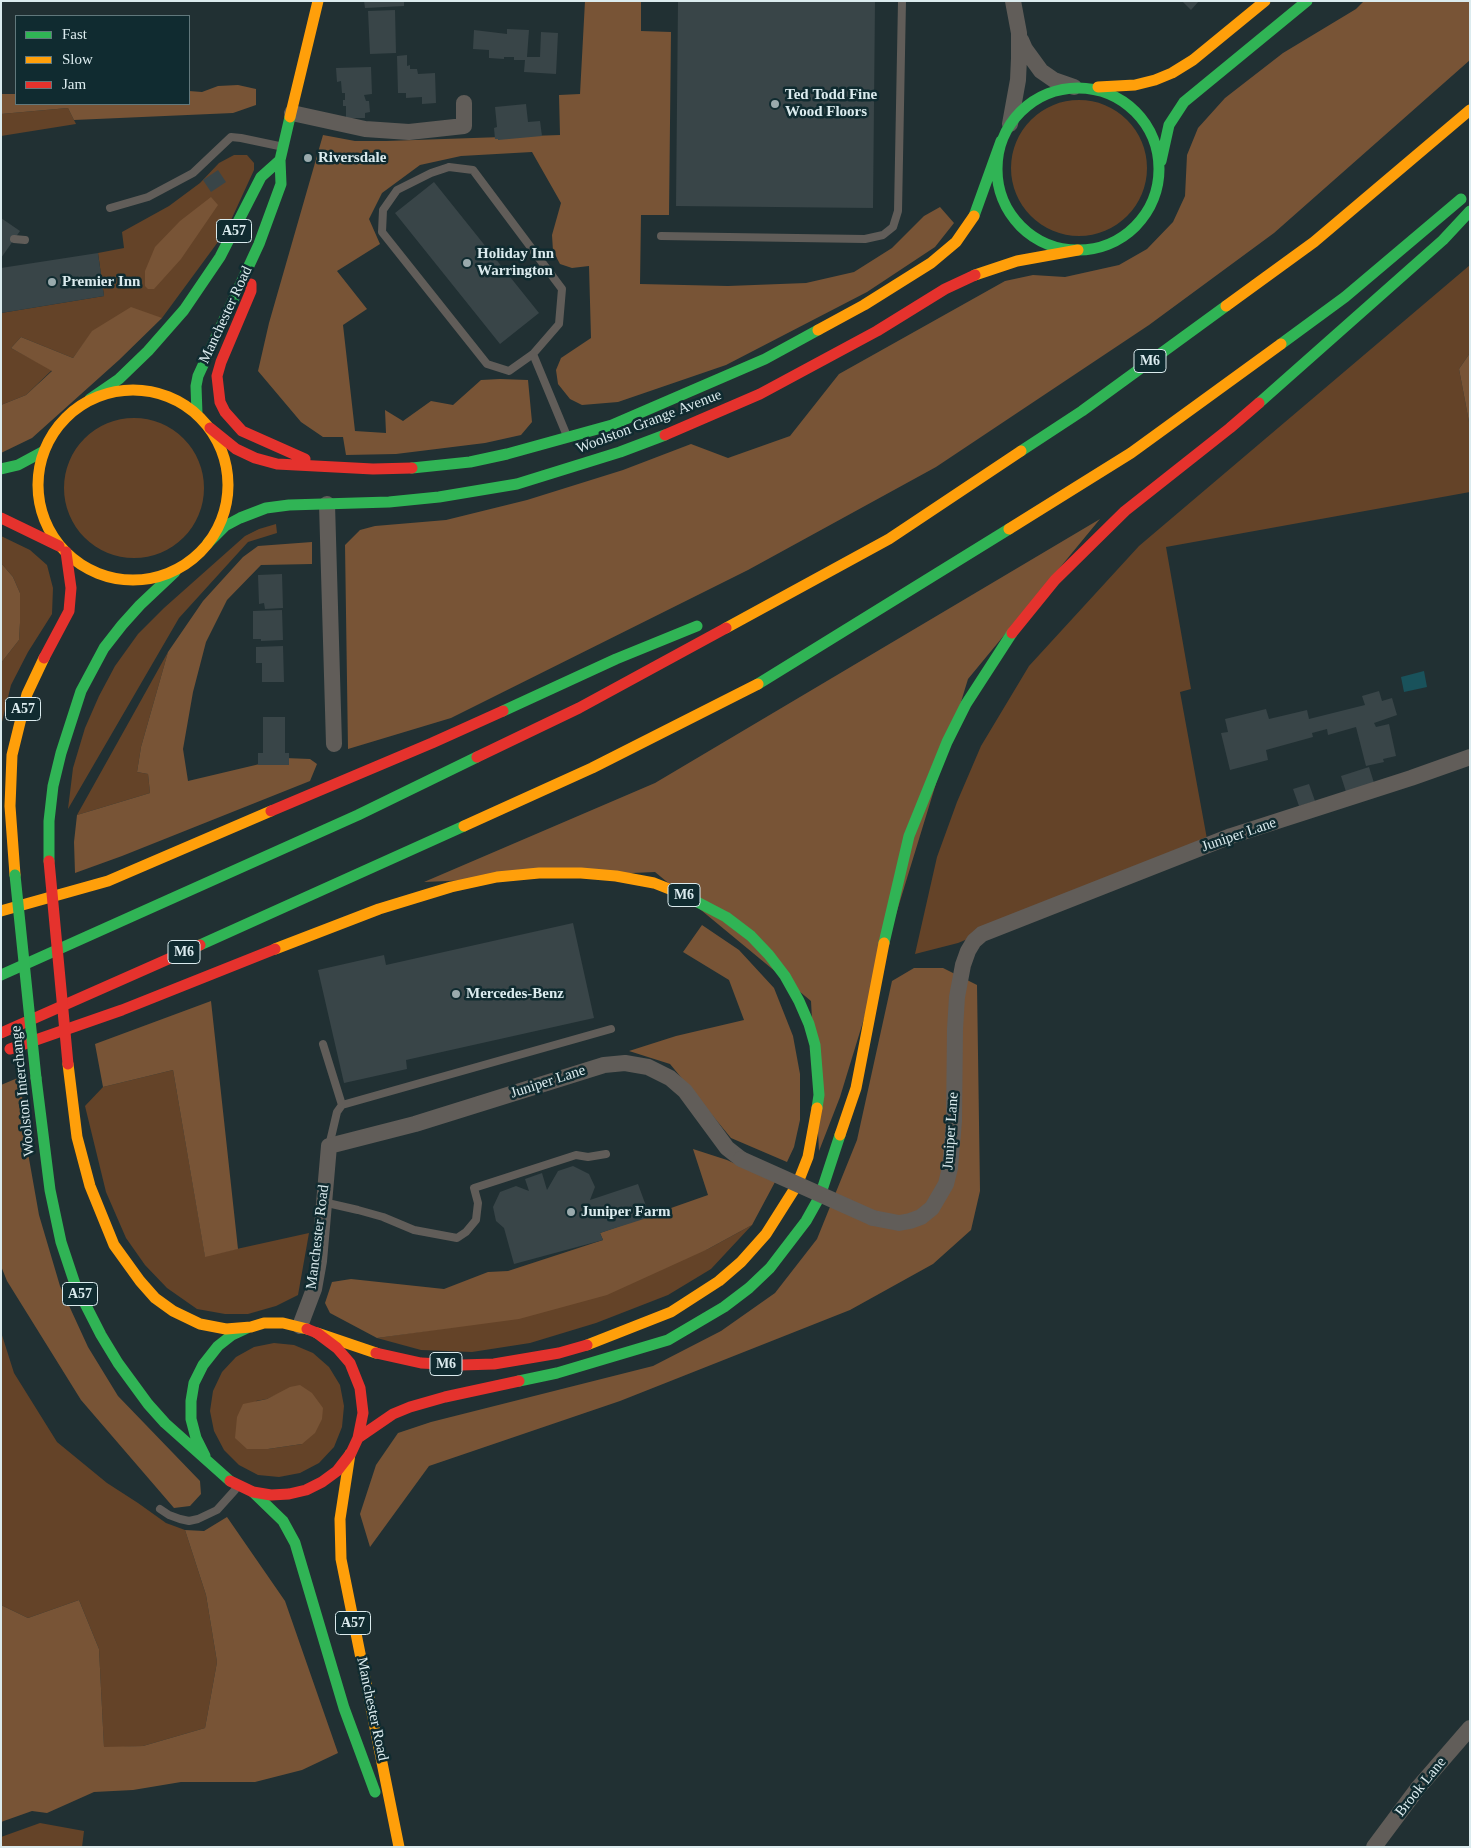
<!DOCTYPE html>
<html>
<head>
<meta charset="utf-8">
<style>
  body { margin:0 }
  #map { position:relative; width:1471px; height:1848px; overflow:hidden; background:#213033; font-family:Georgia,serif }
  canvas { display:block }
  .frame { position:absolute; inset:0; border:2px solid #dbebee; pointer-events:none }
  .legend { position:absolute; left:15px; top:15px; width:175px; height:90px; box-sizing:border-box; background:#102b30; border:1px solid #61787c; margin:0; padding:6px 9px; list-style:none; font-size:15px; color:#dbebee }
  .legend li { display:flex; align-items:center; gap:10px; height:25px }
  .legend b { width:25px; border:1px solid #61787c }
</style>
</head>
<body>
<div id="map">
<canvas width="1471" height="1848"></canvas>
<div class="frame"></div>
<ul class="legend">
<li><b style="height:6px;background:#30b455"></b>Fast</li>
<li><b style="height:6px;background:#ff9f0a"></b>Slow</li>
<li><b style="height:6px;background:#e5322d"></b>Jam</li>
</ul>
</div>
<script>
const g = document.querySelector('canvas').getContext('2d');
g.lineJoin = 'round';
function paint(path, color) { g.fillStyle = color; g.fill(path, 'evenodd'); }
const toPath = rows => new Path2D(rows.map(r => 'M' + r).join(''));
function strokePath(path, color, width, dash) { g.strokeStyle = color; g.lineWidth = width; g.lineCap = dash ? 'butt' : 'round'; g.setLineDash(dash || []); g.stroke(path); }
function drawText(font, color, halo, rows, align = 'center') {
  g.font = font + ' Georgia,serif'; g.lineWidth = 5; g.setLineDash([]); g.textBaseline = 'middle'; g.strokeStyle = halo; g.fillStyle = color; for (const [text, x, y, turn = 0] of rows) {
    g.save(); g.translate(x, y); g.rotate((+turn || 0) * Math.PI / 180); g.textAlign = isNaN(turn) ? turn : align; if (halo) g.strokeText(text, 0, 0); g.fillText(text, 0, 0); g.restore();
  }
}
paint(toPath([
  '1011 168a68 68 0 1 1 136 0a68 68 0 1 1-136 0Z',
  [68,108,76,124,1,136,1,114],
  [234,155,247,155,254,163,254,170,226,231,162,318,93,331,73,358,21,337,11,348,52,370,26,395,1,405,1,313,104,296,98,253,124,248,122,232,169,206,200,183,219,163],
  [1470,265,1470,353,1459,369,1470,427,1470,492,1166,547,1191,689,1180,692,1207,839,958,943,915,954,937,857,957,802,981,746,1029,666,1139,546],
  '64 488a70 70 0 1 1 140 0a70 70 0 1 1-140 0Z',
  [276,524,277,533,248,542,179,618,68,809,73,768,85,728,99,696,115,666,138,634,164,608,245,536,259,529],
  [1,536,30,550,47,565,53,588,52,614,28,652,11,685,1,726,1,663,19,640,20,623,20,593,13,577,1,563],
  [168,652,141,747,137,772,148,774,150,793,77,815],
  [173,1070,205,1256,309,1233,298,1295,276,1306,248,1314,225,1314,197,1309,167,1288,145,1265,126,1238,106,1192,85,1106,103,1087],
  [752,1225,711,1269,668,1295,596,1323,530,1343,472,1352,421,1350,377,1338,446,1328,708,1249],
  [1,1332,14,1373,57,1442,107,1483,138,1503,166,1523,185,1530,206,1595,217,1662,205,1728,143,1746,104,1748,99,1649,79,1600,28,1618,1,1605],
  [274,1343,294,1345,313,1353,329,1367,340,1385,344,1406,342,1427,334,1447,319,1463,300,1473,279,1477,258,1475,239,1465,224,1450,214,1431,210,1411,213,1391,222,1372,236,1357,254,1347],
  [278,1394,302,1444,268,1449,247,1449,256,1401,267,1399],
  [40,1823,84,1831,82,1847,1,1847,1,1837]
]), '#644328');
paint(toPath([
  [585,1,641,1,641,31,671,32,669,215,641,215,640,284,728,286,806,283,854,272,892,248,924,216,940,207,954,223,935,247,867,292,726,365,618,402,582,405,570,399,558,384,556,370,561,358,591,338,589,266,572,268,560,264,553,251,552,235,561,203,532,152,461,156,420,165,382,193,369,219,380,244,337,271,367,309,343,325,355,431,386,433,385,410,403,421,431,401,453,405,481,380,500,379,528,380,532,422,521,435,485,443,396,454,346,455,343,437,323,437,301,422,258,371,269,323,323,135,355,141,386,141,560,135,559,95,580,94],
  [1364,1,1470,1,1470,60,1274,233,1149,325,936,467,748,570,451,718,348,749,345,545,360,530,375,526,446,520,527,500,623,470,691,444,728,458,790,436,839,374,1005,281,1033,275,1065,277,1119,265,1147,249,1173,222,1185,196,1187,155,1198,128,1225,98,1283,53,1356,9],
  [238,85,256,89,256,105,233,113,74,120,68,108,1,114,1,94,16,94,16,104,189,104,189,91,202,92,218,86],
  [211,197,218,205,181,259,154,289,148,289,145,286,145,271,155,247,180,221],
  [131,307,162,318,119,360,32,438,1,453,1,405,26,395,52,371,11,348,21,337,73,358,92,331],
  [1470,353,1470,427,1459,369],
  [1100,519,968,679,840,1097,819,1151,811,1001,655,872,424,882,655,783],
  [312,542,312,564,261,565,227,600,206,642,193,692,183,749,188,781,285,758,310,759,317,764,310,781,122,856,75,873,74,842,77,815,150,793,148,774,137,772,141,747,168,652,203,601,243,557,258,546],
  [1,563,13,577,20,593,20,623,19,640,1,663],
  [702,925,739,950,774,988,793,1036,800,1074,800,1120,794,1147,787,1162,731,1138,670,1064,629,1051,676,1036,744,1020,729,980,683,952],
  [914,968,943,968,977,985,980,1191,971,1230,933,1264,850,1310,620,1401,429,1466,370,1547,360,1514,376,1465,398,1433,431,1422,653,1366,721,1331,775,1293,817,1239,857,1140,892,981],
  [211,1001,238,1249,205,1257,173,1070,103,1087,95,1044],
  [20,1077,28,1153,39,1215,60,1286,88,1347,118,1396,200,1481,201,1494,190,1506,174,1508,81,1400,7,1281,1,1266,1,1085],
  [693,1149,727,1160,775,1182,752,1225,708,1249,607,1295,519,1319,377,1338,330,1313,325,1303,332,1282,351,1279,444,1289,488,1272,508,1271,603,1240,600,1233,708,1195],
  [300,1385,312,1393,323,1408,322,1419,315,1433,302,1444,268,1449,247,1449,235,1438,237,1417,243,1404,267,1399,290,1387],
  [227,1517,285,1601,338,1753,302,1770,255,1782,181,1782,133,1790,94,1792,47,1813,32,1811,1,1822,1,1605,28,1618,79,1600,99,1649,104,1747,143,1746,205,1728,217,1662,206,1595,185,1530,204,1531]
]), '#785436');
paint(toPath([
  [1424,671,1427,687,1404,692,1401,677]
]), '#19525b');
paint(toPath([
  [364,1,404,1,404,6,365,8],
  [678,1,875,1,873,208,676,206],
  [1182,1,1199,1,1191,10],
  [395,10,396,53,370,54,368,11],
  [507,29,529,30,527,57,540,57,541,32,558,33,556,74,524,72,525,60,514,60,514,57,504,57,504,59,489,58,489,50,473,49,474,30,507,34],
  [407,55,407,66,410,65,410,69,417,69,418,74,435,73,436,103,422,104,422,97,406,98,406,93,398,93,397,56],
  [371,67,372,94,364,95,366,101,369,101,370,112,365,113,365,118,346,118,346,106,343,106,343,100,345,100,345,93,342,93,341,81,337,82,336,68],
  [526,104,528,122,540,121,542,136,498,140,498,139,495,139,494,128,497,127,495,107],
  [218,170,226,182,211,192,203,180],
  [434,182,539,313,500,344,395,213],
  [1,218,20,231,1,258],
  [98,253,104,296,1,313,1,268],
  [282,574,283,608,265,609,264,603,259,604,258,575],
  [282,610,283,640,261,641,261,639,253,639,253,611],
  [283,646,284,682,262,682,262,663,256,663,256,647],
  [1379,691,1382,701,1392,698,1397,715,1374,723,1376,727,1389,724,1396,756,1383,759,1384,762,1366,766,1356,727,1328,735,1327,729,1312,733,1313,737,1266,750,1268,760,1230,770,1221,733,1228,732,1225,719,1266,709,1269,719,1307,710,1309,719,1365,705,1362,696],
  [263,717,285,717,285,753,289,753,289,765,258,765,258,753,263,753],
  [1369,767,1375,786,1347,795,1341,776],
  [1309,784,1315,801,1299,806,1293,789],
  [573,923,594,1018,406,1060,407,1069,344,1083,318,970,384,955,386,965],
  [573,1166,589,1174,595,1187,590,1200,638,1184,650,1217,600,1233,603,1240,514,1264,504,1228,496,1221,493,1207,500,1192,516,1186,529,1191,525,1179,542,1173,547,1190,558,1171]
]), '#394548');
strokePath(toPath([
  [449,167,473,170,562,289,559,324,533,354,509,371,487,364,382,232,383,210,397,190,431,173,449,167],
  [110,208,148,197,193,173,231,137,241,138,279,146],
  [661,236,865,239,883,235,893,227,898,211,902,1],
  [14,239,25,240],
  [533,354,567,436],
  [323,1044,342,1105],
  [329,1146,337,1112,342,1105,611,1029],
  [323,1202,358,1210,383,1217,414,1230,457,1238,466,1232,476,1220,478,1203,474,1188,576,1155,588,1157,606,1154],
  [160,1509,169,1515,180,1519,189,1521,198,1519,217,1510,235,1490]
]), '#615d59', 8);
strokePath(toPath([
  [1021,40,1025,49,1041,71,1054,80,1074,87],
  [292,113,365,129,409,132,464,126,464,103],
  [1010,124,1018,80,1019,58,1019,33,1013,1],
  [327,504,334,744],
  [873,1218,899,1223,910,1221,921,1217,932,1208,946,1184,950,1168,954,1121,955,1029,957,997,963,965,968,951,974,941,982,934,1231,836,1411,778,1470,757],
  [300,1326,314,1289,319,1261,329,1146,415,1124,604,1065,625,1063,648,1067,670,1078,685,1091,727,1148,741,1159],
  [1374,1847,1418,1788,1470,1728]
]), '#615d59', 16);
strokePath(toPath([
  '997 169a81 81 0 1 1 162 0a81 81 0 1 1-162 0Z',
  [1161,161,1169,125,1184,102,1307,1],
  [974,216,1001,141],
  [1281,344,1345,297,1461,199],
  [90,399,119,379,148,351,184,310,220,257,261,177,280,160],
  [1259,403,1443,240,1470,211],
  [197,414,196,386,198,376,259,244,281,184,280,160,290,117],
  [1021,451,1082,411,1226,306],
  [412,468,470,462,507,454,612,425,765,359,818,330],
  [1,469,18,465,44,451],
  [208,543,225,526,240,518,266,508,289,505,389,502,439,497,517,484,620,452,665,435],
  [758,684,1009,529],
  [503,711,616,659,697,626],
  [49,861,49,821,53,786,61,753,81,691,104,648,122,625,140,605,175,572],
  [682,894,726,917,751,936,769,955,785,976,799,1001,809,1024,815,1045,819,1095,817,1108],
  [884,943,909,836,947,742,966,704,1012,633],
  [200,945,464,826],
  [1,975,358,815,477,757],
  [36,1078,50,1190,61,1242,75,1284,101,1335,118,1363,148,1404,165,1423,230,1481],
  [519,1381,557,1373,668,1340,724,1307,749,1288,770,1268,806,1221,820,1196,840,1135],
  [205,1456,196,1438,191,1419,191,1401,194,1383,203,1365,218,1346,232,1335,247,1328],
  [253,1492,283,1521,295,1543,344,1708,375,1792]
]), '#30b455', 11);
strokePath(toPath([
  [1098,87,1135,85,1155,80,1172,73,1193,60,1265,1],
  [290,117,318,1],
  [975,275,1017,261,1078,250],
  [1226,306,1314,242,1470,110],
  [818,330,864,305,931,263,956,242,974,216],
  '38 485a95 95 0 1 1 190 0a95 95 0 1 1-190 0Z',
  [1009,529,1131,453,1281,344],
  [726,628,889,539,1021,451],
  [464,826,592,768,758,684],
  [15,875,10,806,12,755,27,694,44,658],
  [1,911,108,881,271,811],
  [275,949,379,909,451,887,497,877,539,873,581,873,616,876,654,883,682,894],
  [68,1064,77,1137,90,1186,114,1245,140,1281,155,1298,173,1311,200,1324,226,1329,251,1327,264,1323,283,1323,307,1329],
  [840,1135,856,1088,884,943],
  [317,1333,376,1353],
  [587,1345,671,1312,719,1281,741,1262,766,1234,797,1185,808,1157,817,1108],
  [350,1454,340,1519,341,1559,399,1847]
]), '#ff9f0a', 11);
strokePath(toPath([
  [251,284,251,291,221,362,217,376,220,402,225,412,242,431,305,459],
  [210,428,236,449,255,458,277,464,373,469,412,468],
  [665,435,760,394,877,331,945,289,975,275],
  [1,518,59,546],
  [1012,633,1055,580,1125,511,1230,428,1259,403],
  [44,658,69,611,71,588,66,552],
  [477,757,579,708,726,628],
  [271,811,432,743,503,711],
  [1,1033,200,945],
  [10,1049,122,1010,275,949],
  [376,1353,421,1363,461,1365,494,1364,559,1353,587,1345],
  [358,1438,393,1414,410,1407,445,1397,519,1381],
  [230,1481,253,1492,271,1495,289,1494,306,1490,322,1482,337,1471,351,1453,358,1438,363,1413,360,1388,350,1363,337,1348,317,1333,307,1329]
]), '#e5322d', 11);
strokePath(toPath([
  [741,1159,873,1218]
]), '#615d59', 16);
strokePath(toPath([
  [15,875,36,1078]
]), '#30b455', 11);
strokePath(toPath([
  [49,861,68,1064]
]), '#e5322d', 11);
for (const [x, y, r, color] of [
  [775,104,5,"#9aaaad"],
  [308,158,5,"#9aaaad"],
  [467,263,5,"#9aaaad"],
  [52,282,5,"#9aaaad"],
  [456,994,5,"#9aaaad"],
  [571,1212,5,"#9aaaad"]
]) { const dot = new Path2D(); dot.arc(x, y, r, 0, 2 * Math.PI); g.fillStyle = color; g.fill(dot); strokePath(dot, '#102b30', 2); }
for (const [x, y, w] of [
  [234,231,35],
  [1150,361,32],
  [23,709,35],
  [684,895,32],
  [184,952,32],
  [80,1294,35],
  [446,1364,32],
  [353,1623,35]
]) { const box = new Path2D(); box.roundRect(x - w / 2, y - 11.5, w, 23, 4); g.fillStyle = '#102b30'; g.fill(box); strokePath(box, '#dbebee', 1); }
drawText('bold 14px', '#dbebee', null, [
  ["A57",234,231],
  ["M6",1150,361],
  ["A57",23,709],
  ["M6",684,895],
  ["M6",184,952],
  ["A57",80,1294],
  ["M6",446,1364],
  ["A57",353,1623]
]);
drawText('bold 15px', '#dbebee', '#102b30', [
  ["Ted Todd Fine",785,95],
  ["Wood Floors",785,112],
  ["Riversdale",318,158],
  ["Holiday Inn",477,254],
  ["Warrington",477,271],
  ["Premier Inn",62,282],
  ["Mercedes-Benz",466,994],
  ["Juniper Farm",581,1212]
], 'left');
drawText('15px', '#dbebee', '#102b30', [
  ["Manchester Road",226,315,-65],
  ["Woolston Grange Avenue",649,422,-21],
  ["Juniper Lane",1239,835,-19],
  ["Juniper Lane",548,1082,-18],
  ["Woolston Interchange",23,1091,-96],
  ["Juniper Lane",951,1131,-86],
  ["Manchester Road",318,1237,-83],
  ["Manchester Road",372,1709,78],
  ["Brook Lane",1421,1787,-51]
]);
</script>
</body>
</html>
